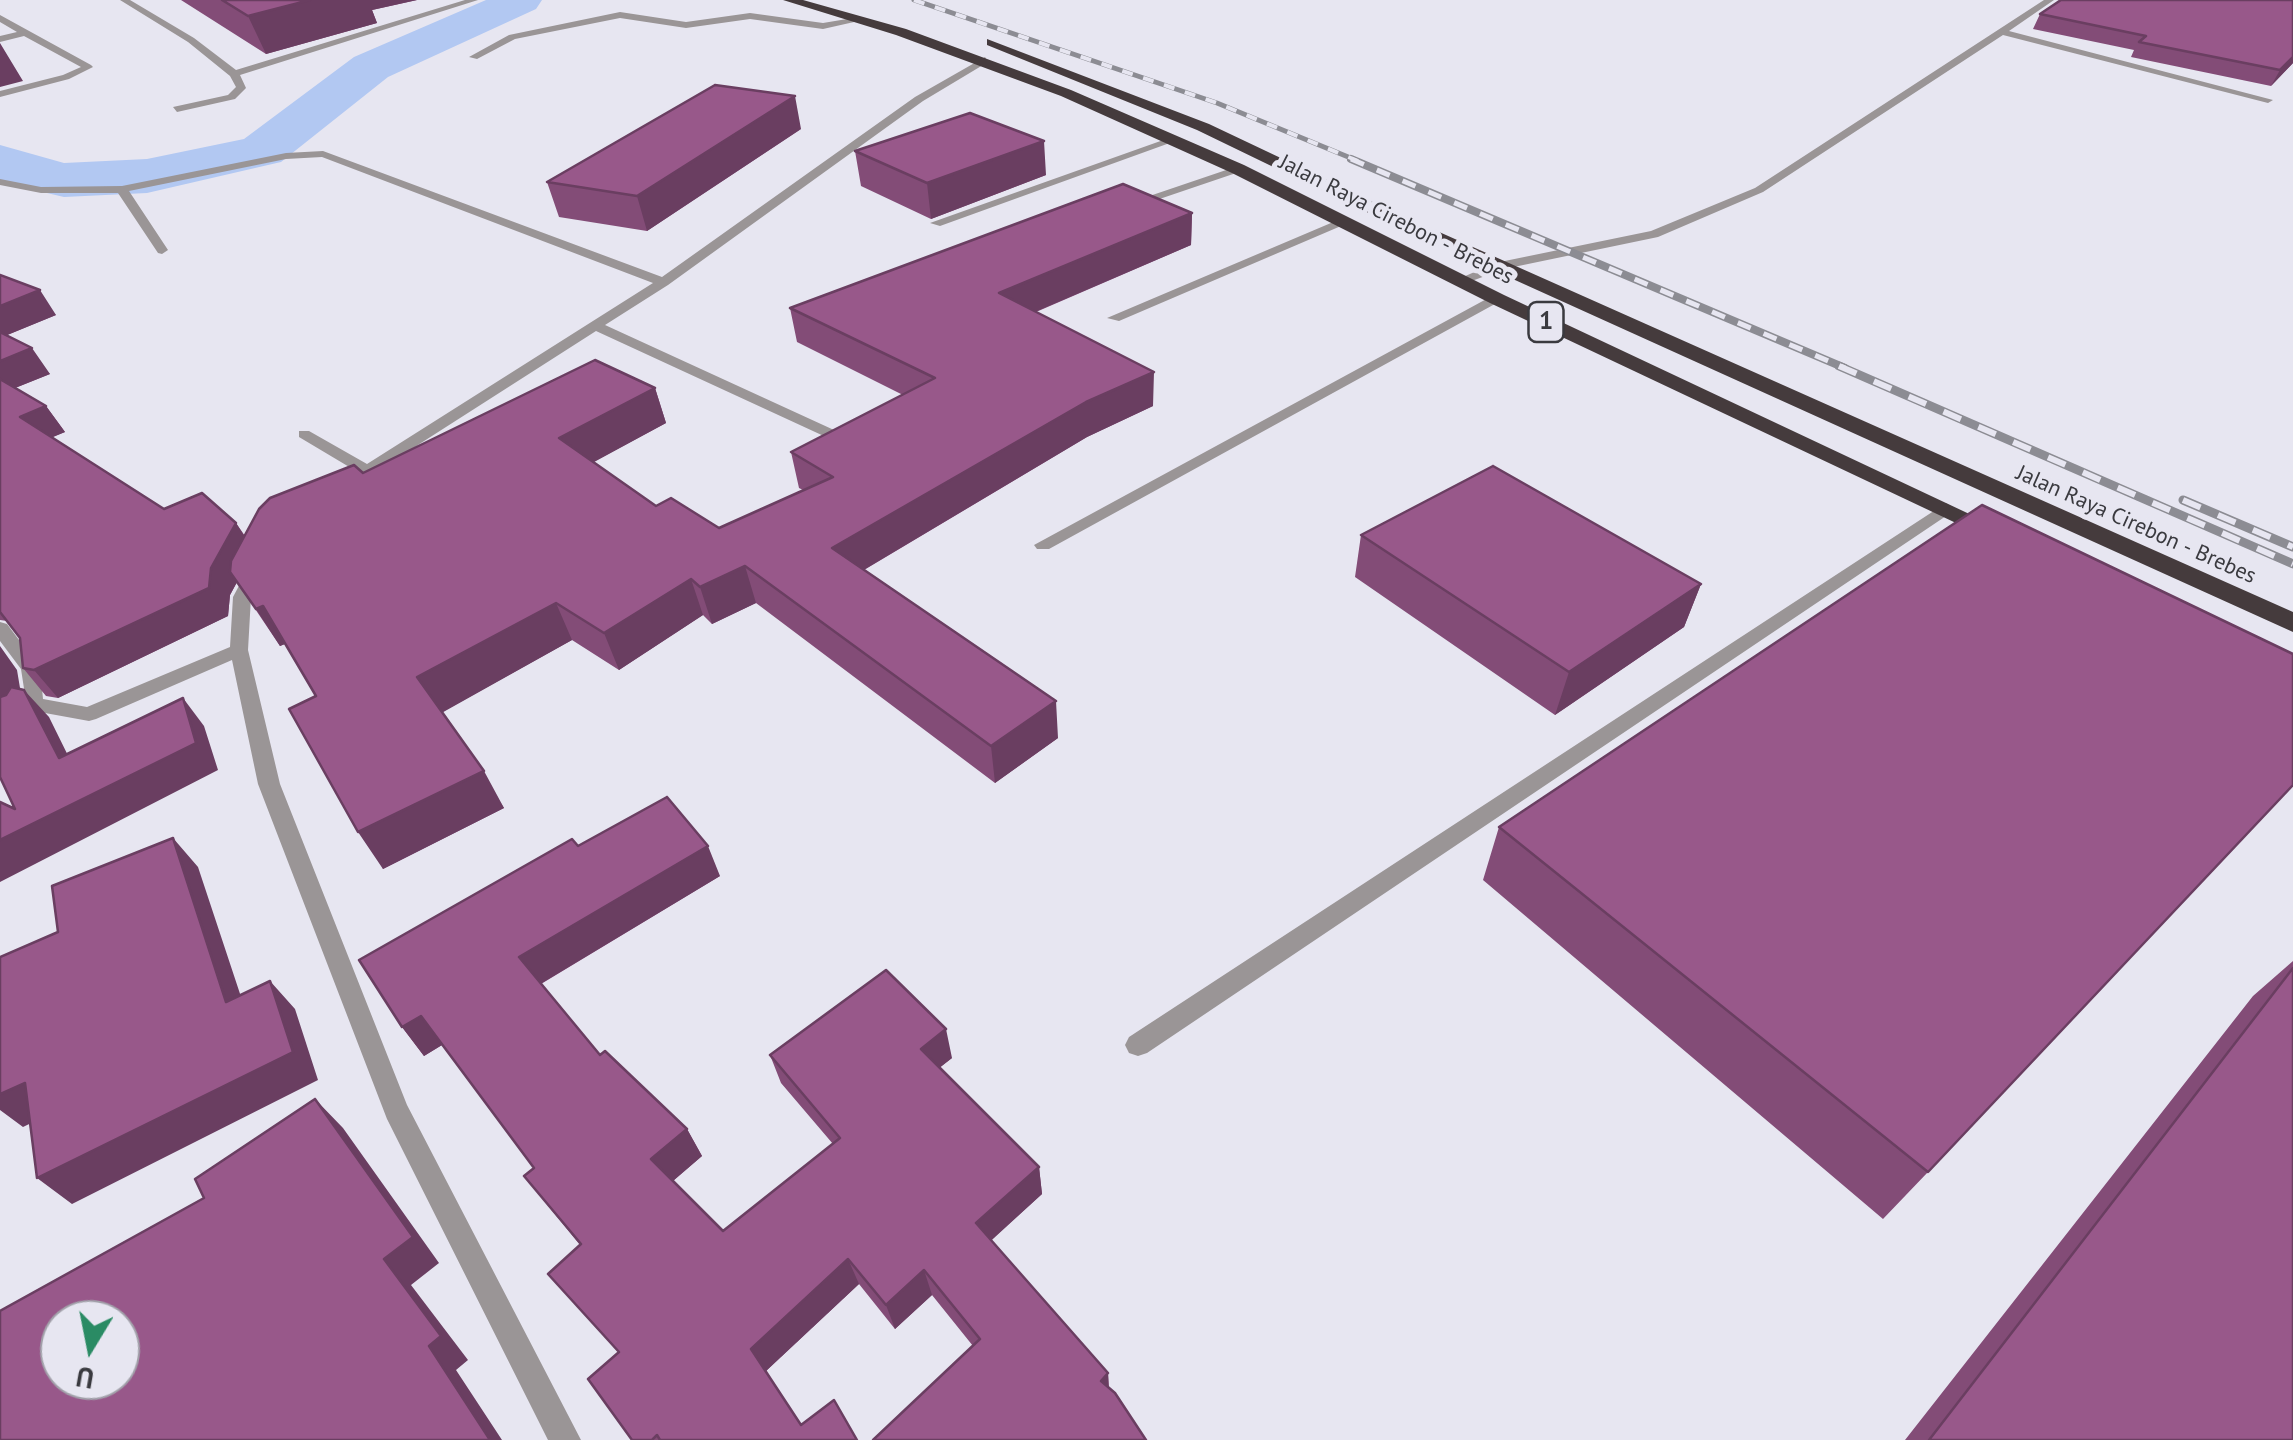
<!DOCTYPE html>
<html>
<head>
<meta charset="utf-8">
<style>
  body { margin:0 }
  #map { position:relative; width:2293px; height:1440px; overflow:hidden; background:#e7e6f1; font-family:"PT Sans",sans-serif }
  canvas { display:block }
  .north { position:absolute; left:40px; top:1300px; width:100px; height:100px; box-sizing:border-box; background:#e7e6f1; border:2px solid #a2a1aa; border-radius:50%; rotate:190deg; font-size:28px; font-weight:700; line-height:40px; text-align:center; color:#3a3a3f }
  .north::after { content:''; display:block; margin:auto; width:35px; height:45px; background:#2a8b64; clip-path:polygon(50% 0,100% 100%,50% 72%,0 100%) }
</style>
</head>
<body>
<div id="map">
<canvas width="2293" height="1440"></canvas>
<div class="north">U</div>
</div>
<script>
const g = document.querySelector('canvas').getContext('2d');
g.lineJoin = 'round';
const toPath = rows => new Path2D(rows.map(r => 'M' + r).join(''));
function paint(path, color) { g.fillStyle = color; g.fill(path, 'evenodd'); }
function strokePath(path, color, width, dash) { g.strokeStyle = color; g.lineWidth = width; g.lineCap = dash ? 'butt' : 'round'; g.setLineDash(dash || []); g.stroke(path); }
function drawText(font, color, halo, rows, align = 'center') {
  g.font = font + ' "PT Sans",sans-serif'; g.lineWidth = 10; g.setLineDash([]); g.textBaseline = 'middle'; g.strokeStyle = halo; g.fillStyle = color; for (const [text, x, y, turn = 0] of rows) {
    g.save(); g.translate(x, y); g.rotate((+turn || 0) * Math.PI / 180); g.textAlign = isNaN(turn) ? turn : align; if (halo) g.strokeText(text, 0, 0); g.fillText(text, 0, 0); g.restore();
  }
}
paint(toPath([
  [486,0,542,0,536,9,388,77,281,162,147,193,64,197,0,182,0,145,64,163,147,159,244,139,354,57,486,0]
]), '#b2c8f2');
paint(toPath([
  [120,0,130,0,194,38,236,70,465,0,478,0,240,75,246,88,235,99,177,112,173,107,228,95,236,87,230,76,188,42,120,0],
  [0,15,91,65,93,67,69,79,0,97,0,91,63,75,81,67,24,36,0,42,0,36,17,32,0,22,0,15],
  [1169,138,1178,140,940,226,930,223,1169,138],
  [1238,166,1244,169,1242,171,1130,209,1120,206,1238,166],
  [1338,220,1348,223,1119,321,1107,318,1338,220],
  [1492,296,1504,299,1049,549,1037,549,1034,545,1492,296],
  [1946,503,1954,508,1952,512,1147,1053,1138,1056,1129,1053,1125,1045,1129,1037,1946,503]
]), '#9a9596');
paint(toPath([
  [2044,0,2054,0,2009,31,2273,100,2268,103,2003,35,1763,192,1658,237,1504,269,1461,285,1454,281,1495,263,1651,231,1755,188,2044,0],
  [620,12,686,22,750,13,823,23,859,17,863,20,823,29,750,19,686,28,620,18,515,39,477,59,469,57,509,35,620,12],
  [985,57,988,62,923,101,668,285,605,325,858,441,858,447,852,449,596,331,346,491,334,491,334,485,356,471,299,437,299,431,309,431,367,464,653,283,322,157,286,159,129,191,168,250,162,254,158,253,118,193,41,193,0,185,0,179,41,187,122,186,286,153,323,151,662,277,915,97,985,57],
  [256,564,265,569,251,597,248,650,280,784,407,1105,581,1440,548,1440,387,1119,258,784,232,660,96,719,89,721,34,711,29,719,0,733,0,717,15,709,25,695,21,669,0,641,0,622,7,624,40,668,43,699,87,707,230,647,233,597,250,565,256,564]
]), '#9a9596');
paint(toPath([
  [783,0,803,0,906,29,1071,90,1244,165,1504,295,2014,535,2010,540,1992,540,1490,303,1232,173,1061,96,896,35,783,0],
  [987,39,1209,124,1401,215,2293,612,2293,632,1389,223,1197,130,987,45,987,39]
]), '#453b3d');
const railFar2 = toPath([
  [914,0,1217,103,1358,161]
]);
const railFar1 = toPath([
  [1351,159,1845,368]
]);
const rail = toPath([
  [1839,366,2293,564],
  [2183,500,2293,547]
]);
strokePath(railFar2, '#8c8c93', 5);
strokePath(railFar1, '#8c8c93', 8);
strokePath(rail, '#8c8c93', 9);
strokePath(railFar2, '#e7e6f1', 4, [11]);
strokePath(railFar1, '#e7e6f1', 5, [14]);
strokePath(rail, '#e7e6f1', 6, [19]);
paint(toPath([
  [181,0,417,0,372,10,377,23,266,54],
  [2293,0,2293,63,2271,86,2131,57,2134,50,2033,29,2040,14],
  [801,129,647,231,559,217,547,182],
  [855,151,1046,175,931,219,861,186],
  [1192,213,1191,245,1036,312,1153,406,1087,437,864,570,1058,738,995,783,756,603,712,624,703,615,619,670,572,640,442,712,504,808,383,869,316,696,285,644,280,646,237,582,230,595,228,616,58,698,46,696,23,668,20,638,7,621,0,620,0,275,56,315,7,335,50,374,15,388,46,406,65,432,52,437,164,509,236,523,245,536,363,473,655,388,666,423,593,462,656,506,719,528,803,490,799,488,791,452,903,395,797,342,790,308],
  [1361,535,1701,584,1684,627,1555,715,1355,577],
  [1499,827,1928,1172,1883,1219,1483,880],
  [578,846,720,876,541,984,600,1055,687,1129,702,1156,673,1181,723,1231,833,1144,781,1083,770,1055,952,1058,940,1067,1039,1167,1042,1194,991,1240,1108,1373,1109,1388,973,1346,932,1295,895,1329,859,1284,766,1371,801,1425,857,1440,632,1440,619,1353,548,1274,580,1245,524,1176,534,1168,442,1045,424,1056,402,1027],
  [2293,961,2293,1440,1905,1440,2253,996]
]), '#834c77');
paint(toPath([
  [310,0,417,0,372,10,377,23,266,54,248,16],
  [0,43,23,81,0,87],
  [2293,57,2293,63,2271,86,2280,70],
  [795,96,801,129,647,231,637,196],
  [1044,141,1046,175,931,219,927,183],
  [1192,213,1191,245,1002,326,999,293],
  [40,290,56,315,0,338,0,306],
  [32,348,50,374,0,394,0,361],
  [1154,372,1153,406,1087,437,840,584,832,548,1086,402],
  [655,388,666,423,572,474,559,438],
  [46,406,65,432,39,443,20,417],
  [236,523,254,551,230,595,228,616,58,698,34,670,211,568],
  [745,566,756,603,712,624,700,587],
  [691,579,703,615,619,670,604,633],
  [1701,584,1684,627,1555,715,1569,672],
  [556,603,572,640,438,715,417,677],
  [263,606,287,643,280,646,256,609],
  [0,646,17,670,21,694,0,714],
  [24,690,49,717,83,786,59,758],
  [183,698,204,726,218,770,0,882,0,840],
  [1056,701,1058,738,995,783,991,746],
  [484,771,504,808,383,869,358,832],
  [173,838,198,867,252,1030,226,1002],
  [708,846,720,876,537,986,519,957],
  [270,981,295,1009,318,1080,72,1204,37,1178],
  [421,1016,442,1045,424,1056,402,1027],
  [946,1029,952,1058,928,1077,921,1049],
  [25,1083,58,1110,23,1127,0,1110,0,1094],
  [315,1099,343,1128,439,1263,411,1285,468,1360,456,1370,502,1440,490,1440,429,1346,384,1259],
  [687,1129,702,1156,667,1186,651,1159],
  [1039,1167,1042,1194,982,1249,976,1223],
  [848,1259,859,1284,766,1371,751,1349],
  [924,1270,932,1295,895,1329,886,1305],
  [1108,1373,1109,1395,1101,1381]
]), '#6a3e61');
const building = toPath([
  [222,0,310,0,248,16,222,0],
  [2061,0,2293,0,2293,57,2280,70,2139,42,2146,36,2040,14,2061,0],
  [715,85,795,96,637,196,547,182,715,85],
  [970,113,1044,141,927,183,855,151,970,113],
  [1123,184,1192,213,999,293,1154,372,1086,402,832,548,1056,701,991,746,745,566,700,587,691,579,604,633,556,603,417,677,484,771,358,832,289,709,316,696,263,606,256,609,230,572,231,561,259,509,270,498,354,465,363,473,595,360,655,388,559,438,656,506,671,498,719,528,833,477,791,452,935,378,790,308,1123,184],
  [0,275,40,290,0,306,0,275],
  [0,332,32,348,0,361,0,332],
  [0,379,46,406,20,417,164,509,202,493,236,523,211,568,209,588,34,670,23,668,20,638,0,612,0,379],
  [1493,466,1701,584,1569,672,1361,535,1493,466],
  [1982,505,2293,654,2293,785,1928,1172,1499,827,1982,505],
  [11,687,24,690,59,758,183,698,196,743,0,840,0,802,15,809,0,777,0,697,6,695,11,687],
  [667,797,708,846,519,957,600,1055,605,1051,687,1129,651,1159,723,1231,840,1138,770,1055,886,970,946,1029,921,1049,1039,1167,976,1223,1108,1373,1101,1381,1115,1393,1146,1440,873,1440,980,1339,924,1270,886,1305,848,1259,751,1349,801,1425,834,1400,857,1440,660,1440,657,1435,652,1440,632,1440,588,1379,619,1352,548,1274,581,1244,524,1176,534,1168,421,1016,402,1027,359,960,572,839,578,846,667,797],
  [173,838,226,1002,270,981,293,1052,37,1178,25,1083,0,1094,0,957,58,932,52,886,173,838],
  [2293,968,2293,1440,1929,1440,2293,968],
  [315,1099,413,1237,384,1259,441,1336,429,1346,490,1440,0,1440,0,1311,204,1198,195,1179,315,1099],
  [60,1320,120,1320,120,1380,60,1380,60,1320]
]);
paint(building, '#98588a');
strokePath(building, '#6a3e61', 2.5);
drawText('22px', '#3a3a3f', '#e7e6f1', [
  ["Jalan Raya Cirebon - Brebes",1396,220,27],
  ["Jalan Raya Cirebon - Brebes",2136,525,24]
]);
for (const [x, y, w] of [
  [1546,322,35]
]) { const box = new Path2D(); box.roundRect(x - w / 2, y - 20, w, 40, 8); g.fillStyle = '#e7e6f1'; g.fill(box); strokePath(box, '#3a3a3f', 2.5); }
drawText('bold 25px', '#3a3a3f', null, [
  ["1",1546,322]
]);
</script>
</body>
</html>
